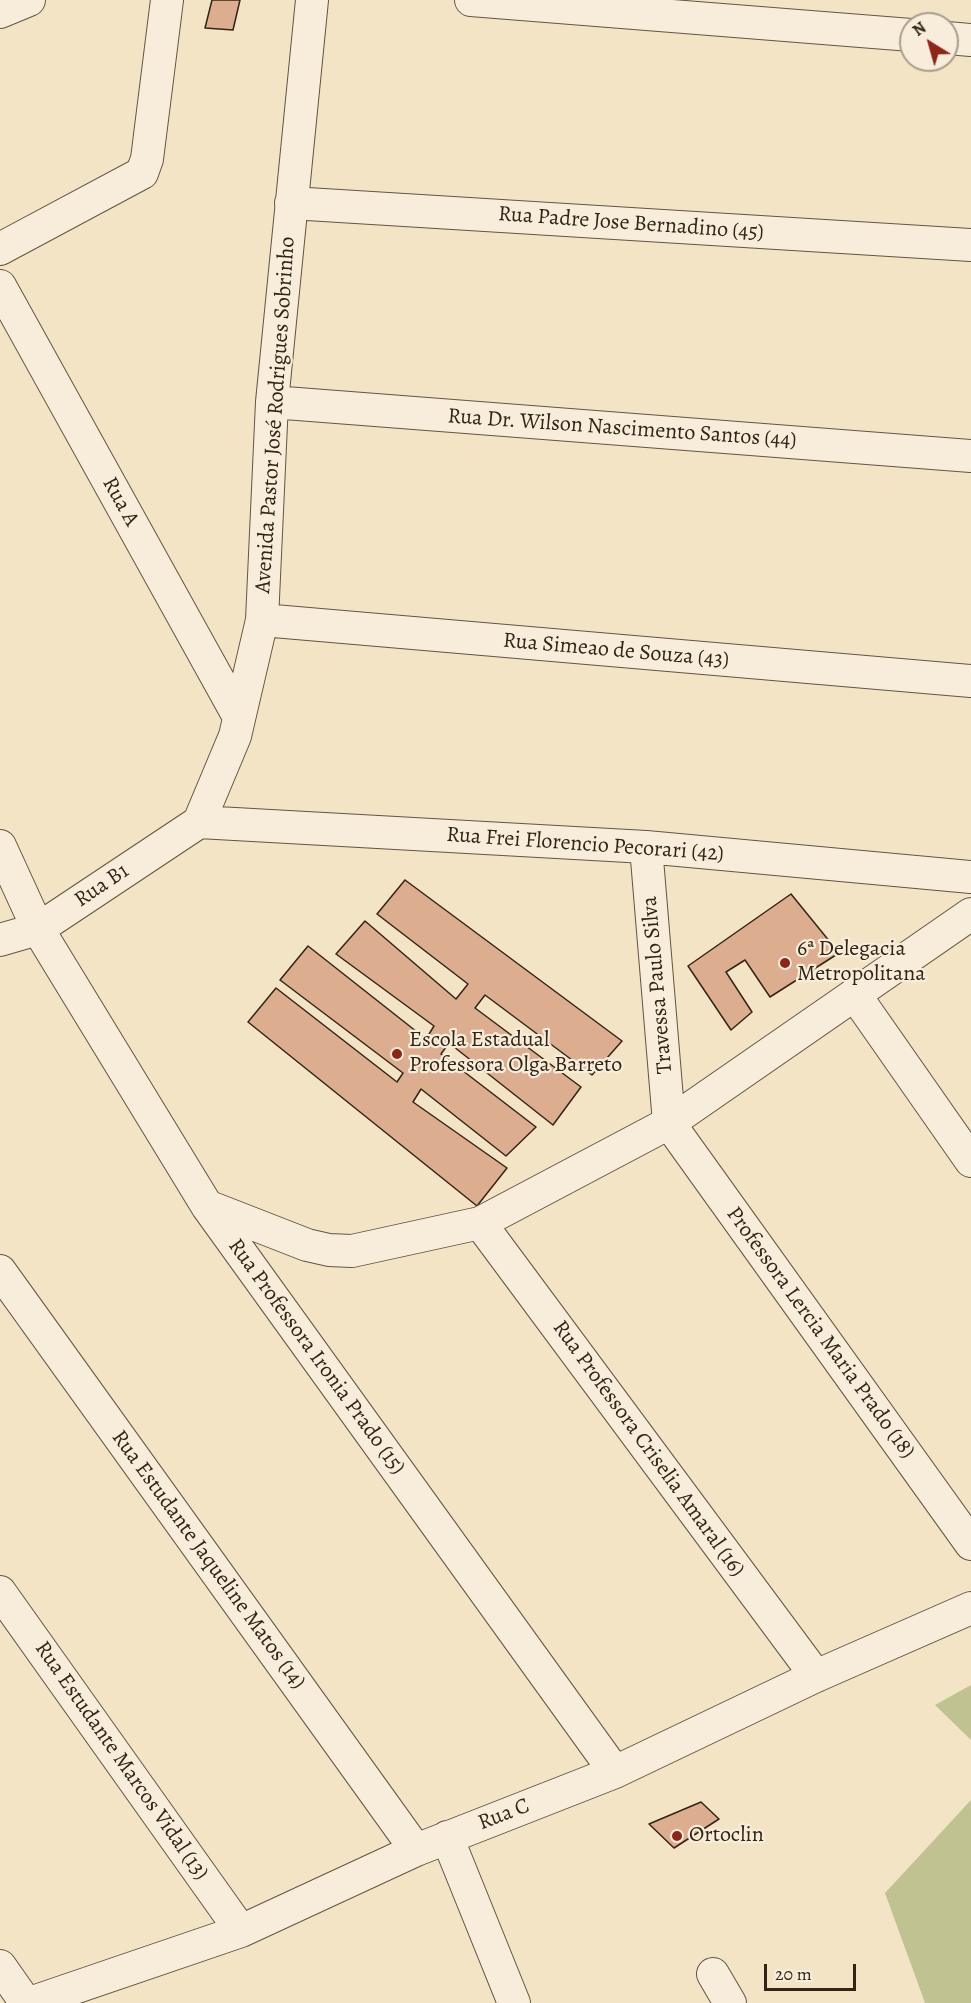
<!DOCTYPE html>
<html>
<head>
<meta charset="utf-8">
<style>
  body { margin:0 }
  #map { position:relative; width:971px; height:2003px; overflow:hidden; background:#f4e4c6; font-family:Alegreya,serif }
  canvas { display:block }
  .north { position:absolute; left:899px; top:12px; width:60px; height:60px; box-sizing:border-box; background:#f8edda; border:2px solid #a99d8c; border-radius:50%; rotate:323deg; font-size:16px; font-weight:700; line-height:24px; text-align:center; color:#322516 }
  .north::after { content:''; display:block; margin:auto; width:21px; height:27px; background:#8f2418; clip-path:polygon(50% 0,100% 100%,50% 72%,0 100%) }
  .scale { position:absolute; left:764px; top:1964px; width:92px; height:27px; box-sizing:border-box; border:3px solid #322516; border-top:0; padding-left:8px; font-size:18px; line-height:21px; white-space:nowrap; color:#322516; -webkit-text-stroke:4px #f8edda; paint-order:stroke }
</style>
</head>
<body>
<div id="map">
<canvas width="971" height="2003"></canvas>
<div class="north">N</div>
<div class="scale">20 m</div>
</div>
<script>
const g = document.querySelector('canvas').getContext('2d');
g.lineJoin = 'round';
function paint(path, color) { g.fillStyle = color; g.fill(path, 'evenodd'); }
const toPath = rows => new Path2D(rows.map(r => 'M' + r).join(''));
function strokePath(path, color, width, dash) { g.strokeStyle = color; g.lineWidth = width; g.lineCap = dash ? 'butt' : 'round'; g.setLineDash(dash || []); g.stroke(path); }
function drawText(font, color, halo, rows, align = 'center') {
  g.font = font + ' Alegreya,serif'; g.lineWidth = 4.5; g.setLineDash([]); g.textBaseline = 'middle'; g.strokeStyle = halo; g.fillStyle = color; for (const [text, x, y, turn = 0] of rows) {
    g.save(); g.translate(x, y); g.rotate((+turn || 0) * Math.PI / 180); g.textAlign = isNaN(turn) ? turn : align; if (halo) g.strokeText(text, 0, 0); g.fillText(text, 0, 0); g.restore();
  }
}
paint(toPath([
  [971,1685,971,1740,935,1705],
  [971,1800,971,2003,925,2003,885,1893]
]), '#c0c291');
const building = toPath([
  [212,0,240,0,233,30,205,28,212,0],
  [405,880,622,1041,592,1075,485,995,475,1008,581,1087,553,1125,449,1043,441,1054,536,1127,506,1156,421,1089,413,1102,507,1168,477,1206,248,1022,276,988,397,1082,403,1073,280,980,308,946,426,1039,434,1026,336,954,365,921,456,999,468,984,377,914,405,880],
  [791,894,839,953,770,997,745,960,726,972,752,1012,731,1030,688,966,791,894],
  [701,1802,719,1819,674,1848,649,1824,701,1802]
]);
paint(building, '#ddad90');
strokePath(building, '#322516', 1.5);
const minor = toPath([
  [471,0,911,35],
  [0,12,29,0],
  [947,38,971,40],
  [291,203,971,245],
  [0,249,142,173,147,159,167,0],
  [0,286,239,717],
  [272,402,971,456],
  [262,620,971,681],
  [199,822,235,736,262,620,272,402,312,0],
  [199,822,646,847,971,877],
  [0,846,38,929,207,1206,615,1772],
  [646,847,669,1123,971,1544],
  [0,940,38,929,199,822],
  [855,995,971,1161],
  [207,1206,307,1245,329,1250,352,1251,480,1223,669,1123,971,914],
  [480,1223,816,1676],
  [0,1271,416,1850],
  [0,1592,241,1931],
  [447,1837,514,2003],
  [0,1966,26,2003],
  [713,1974,730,2003],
  [30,2003,241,1931,416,1850,615,1772,816,1676,971,1608]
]);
strokePath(minor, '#625542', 34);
strokePath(minor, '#f8edda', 32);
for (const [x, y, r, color] of [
  [785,963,6,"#8f2418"],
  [397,1054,6,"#8f2418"],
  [677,1836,6,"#8f2418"]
]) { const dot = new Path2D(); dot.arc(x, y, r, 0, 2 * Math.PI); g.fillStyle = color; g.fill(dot); strokePath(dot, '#f8edda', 2); }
drawText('22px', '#322516', '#f8edda', [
  ["Rua Padre Jose Bernadino (45)",631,224,4],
  ["Avenida Pastor José Rodrigues Sobrinho",276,415,-86],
  ["Rua Dr. Wilson Nascimento Santos (44)",622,429,4],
  ["Rua A",120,502,61],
  ["Rua Simeao de Souza (43)",616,651,5],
  ["Rua Frei Florencio Pecorari (42)",585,845,4],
  ["Rua B1",102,886,-34],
  ["Travessa Paulo Silva",658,985,-95],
  ["Professora Lercia Maria Prado (18)",820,1333,54],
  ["Rua Professora Ironia Prado (15)",316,1357,54],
  ["Rua Professora Criselia Amaral (16)",648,1449,54],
  ["Rua Estudante Jaqueline Matos (14)",208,1560,54],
  ["Rua Estudante Marcos Vidal (13)",121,1761,55],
  ["Rua C",504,1815,-21]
]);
drawText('22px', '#322516', '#f8edda', [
  ["6ª Delegacia",797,950],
  ["Metropolitana",797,975],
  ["Escola Estadual",409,1041],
  ["Professora Olga Barreto",409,1066],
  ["Ortoclin",689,1836]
], 'left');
</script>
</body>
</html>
